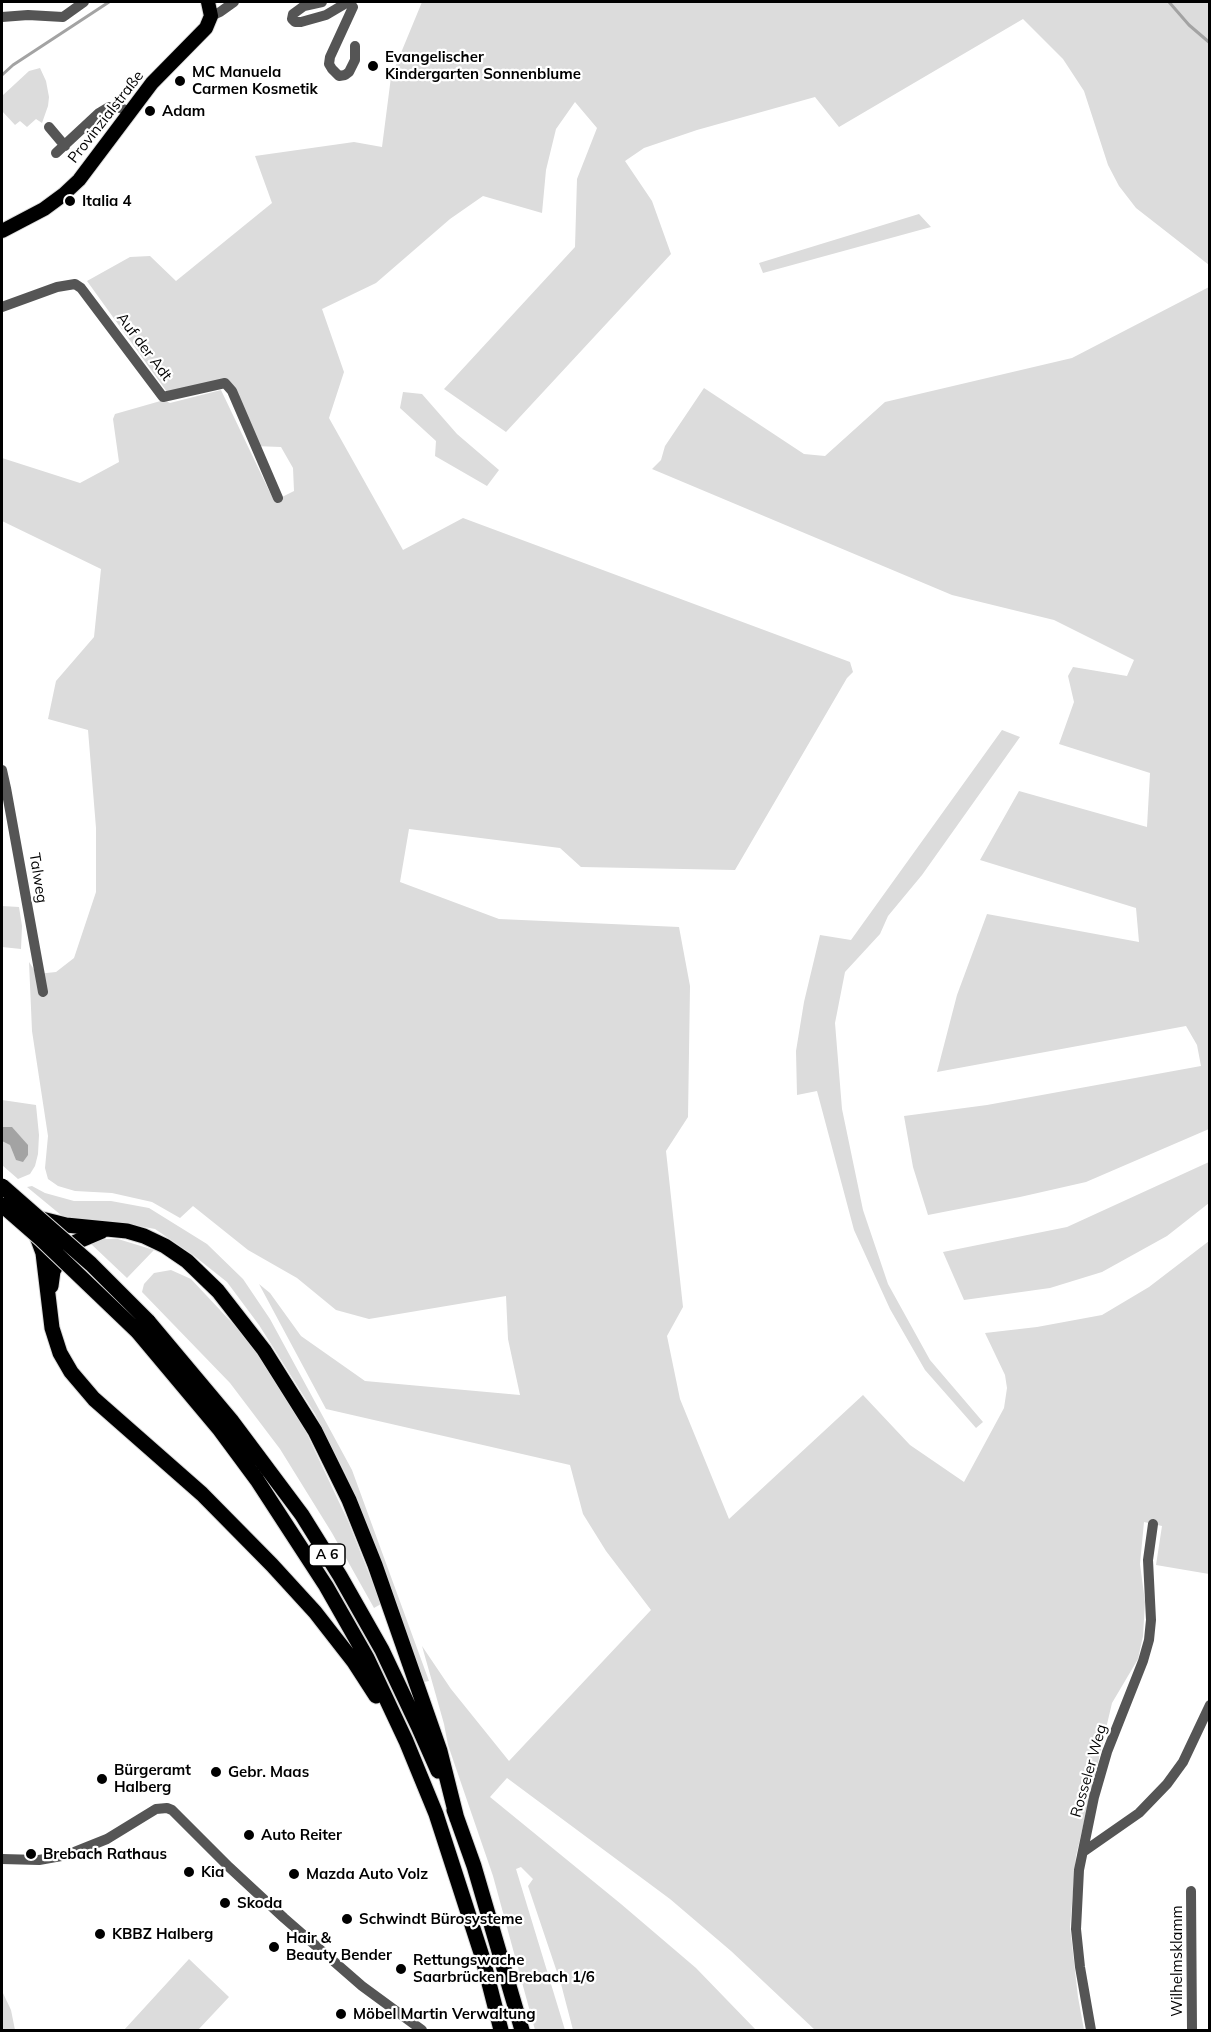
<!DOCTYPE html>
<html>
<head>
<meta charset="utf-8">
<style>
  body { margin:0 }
  #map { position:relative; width:1211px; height:2032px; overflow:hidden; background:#fff; font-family:Mulish,sans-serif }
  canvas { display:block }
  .frame { position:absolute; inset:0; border:3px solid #000; pointer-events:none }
</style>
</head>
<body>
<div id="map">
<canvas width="1211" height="2032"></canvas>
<div class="frame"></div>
</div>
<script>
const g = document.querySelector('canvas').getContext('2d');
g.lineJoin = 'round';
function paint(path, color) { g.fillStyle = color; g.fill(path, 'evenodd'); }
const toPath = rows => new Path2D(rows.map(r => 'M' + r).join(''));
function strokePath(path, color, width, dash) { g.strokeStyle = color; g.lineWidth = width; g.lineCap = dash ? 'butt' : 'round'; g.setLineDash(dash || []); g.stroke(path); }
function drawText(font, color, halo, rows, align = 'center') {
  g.font = font + ' Mulish,sans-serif'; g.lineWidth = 4.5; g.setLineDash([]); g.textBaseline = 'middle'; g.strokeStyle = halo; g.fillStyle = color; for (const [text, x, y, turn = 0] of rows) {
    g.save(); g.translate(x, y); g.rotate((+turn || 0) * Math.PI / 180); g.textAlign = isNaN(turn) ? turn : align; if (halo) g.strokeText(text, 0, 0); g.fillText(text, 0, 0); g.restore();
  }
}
paint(toPath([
  [422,2,1209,2,1209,265,1136,208,1119,186,1108,165,1084,91,1063,59,1023,19,839,127,815,97,697,130,644,148,625,161,652,201,671,254,506,432,444,389,575,247,577,179,597,128,575,102,556,129,546,170,542,213,483,196,450,219,376,283,322,309,344,372,329,418,403,550,463,518,850,662,853,672,847,678,735,870,581,867,560,848,409,829,400,882,499,919,679,927,690,986,688,1117,666,1151,683,1307,667,1336,680,1399,729,1519,863,1395,910,1445,964,1482,1004,1408,1007,1388,1005,1375,985,1333,1037,1327,1102,1315,1149,1287,1209,1241,1209,1574,1156,1565,1162,1526,1144,1522,1140,1564,1145,1602,1143,1636,1138,1659,1112,1703,1076,1856,1070,1927,1078,1997,1084,2030,815,2030,731,1951,670,1899,507,1778,490,1797,621,1904,696,1968,756,2030,573,2030,561,1984,528,1886,533,1879,521,1867,516,1869,565,2030,535,2030,493,1876,448,1745,444,1724,422,1646,451,1689,509,1761,651,1610,606,1551,583,1514,570,1465,326,1409,259,1284,270,1293,301,1336,365,1381,520,1395,508,1339,506,1296,369,1319,336,1310,297,1278,248,1250,193,1206,180,1218,152,1202,112,1193,75,1191,58,1186,48,1179,45,1168,48,1136,32,1031,29,962,37,974,56,972,74,958,96,892,96,828,88,730,48,719,56,681,94,637,101,569,2,521,2,458,80,483,119,462,113,419,115,414,164,400,170,403,221,390,274,501,294,491,293,468,281,447,254,446,228,379,167,392,87,281,130,257,150,256,176,281,272,203,255,156,354,142,382,147,391,77],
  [40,68,46,81,49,97,48,106,42,123,36,119,27,127,20,121,15,125,2,111,2,96,29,71],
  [919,214,931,227,763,273,759,263],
  [1209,287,1209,1129,1086,1182,1020,1197,928,1215,913,1167,904,1116,987,1105,1201,1066,1197,1045,1186,1026,937,1072,957,995,987,914,1139,942,1136,908,980,860,1019,791,1147,827,1150,773,1059,744,1074,702,1068,676,1073,667,1127,676,1134,660,1054,620,952,595,652,469,661,460,665,446,704,388,804,454,825,456,885,402,1072,358],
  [403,392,422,394,457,434,499,470,487,486,435,456,436,441,400,408],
  [1002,730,1020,737,922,875,888,916,880,934,845,972,835,1023,842,1109,863,1210,888,1284,930,1360,983,1422,976,1428,925,1370,890,1309,854,1230,817,1091,797,1095,796,1051,804,1002,820,935,851,940],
  [2,906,19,907,22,926,21,949,2,947],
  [2,1100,36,1105,39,1135,38,1154,35,1166,30,1174,18,1179,2,1165],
  [1209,1162,1209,1203,1167,1236,1102,1272,1050,1288,964,1300,943,1252,1067,1227],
  [32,1186,45,1193,74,1201,111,1201,149,1208,207,1244,243,1279,270,1319,352,1470,429,1681,424,1682,371,1535,345,1473,315,1414,259,1325,227,1282,193,1255,155,1229,111,1221,67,1220,27,1187],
  [101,1239,118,1239,154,1250,127,1278,90,1243],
  [171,1270,191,1279,250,1342,306,1432,348,1521,381,1604,374,1608,332,1533,280,1449,230,1383,142,1292,144,1284,154,1273],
  [189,1959,229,1997,198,2030,124,2030],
  [2,1991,11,2010,15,2030,2,2030]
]), '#dcdcdc');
paint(toPath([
  [2,1127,12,1127,28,1145,28,1155,23,1162,16,1160,10,1145,2,1141]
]), '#a3a3a3');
strokePath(toPath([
  [1169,2,1189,25,1210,43],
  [2,75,13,65,109,2]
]), '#a3a3a3', 3);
const major = toPath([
  [2,231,44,209,63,195,79,180,152,83,206,28,211,16,208,2]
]);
const highway = toPath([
  [38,1218,66,1225,127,1231,144,1236,165,1246,187,1261,218,1291,264,1350,315,1431,349,1500,375,1565,440,1751,457,1819],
  [36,1234,43,1253,52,1328,60,1353,71,1372,94,1399,202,1494,272,1565,315,1612,354,1662,376,1696],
  [51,1286,53,1271,63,1253,76,1242,102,1231],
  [148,1321,231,1420,302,1515,340,1576,382,1650,418,1726,438,1771],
  [137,1331,220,1430,257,1480,326,1586,367,1658,406,1741,436,1814,482,1956,501,2030],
  [454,1810,474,1866,522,2030]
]);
strokePath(major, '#dbdbdb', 16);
strokePath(highway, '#dbdbdb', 17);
strokePath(toPath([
  [322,2,304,6,293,14,292,19,295,22,301,22,326,15,348,2],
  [349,2,353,7,330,57,329,64,332,69,339,76,345,75,349,72,355,60,355,46],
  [211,16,220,12,234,2],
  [2,17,28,15,63,17,84,2],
  [49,127,65,146],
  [56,153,99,113,109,107,121,108,129,112],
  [2,307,57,287,75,284,81,288,163,397,225,383,232,391,278,498],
  [2,770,6,788,43,992],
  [1083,1852,1139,1813,1167,1784,1183,1762,1210,1705],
  [2,1859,39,1860,67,1855,107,1839,156,1809,167,1808,172,1810,229,1867,284,1918,362,1986,422,2030],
  [1191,1891,1192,2030],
  [1091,2030,1080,1967,1076,1929,1079,1870,1094,1797,1107,1752,1143,1661,1149,1640,1151,1620,1148,1560,1153,1524]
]), '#555', 10);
strokePath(major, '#000', 14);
strokePath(highway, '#000', 15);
const highwayBridge = toPath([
  [2,1186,91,1264,148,1321],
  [2,1205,41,1239,137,1331]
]);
strokePath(highwayBridge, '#dbdbdb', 17, []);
strokePath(highwayBridge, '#000', 15);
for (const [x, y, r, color] of [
  [373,66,6,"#000"],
  [180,81,6,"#000"],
  [150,111,6,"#000"],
  [70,201,6,"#000"],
  [216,1772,6,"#000"],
  [102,1779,6,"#000"],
  [249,1835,6,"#000"],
  [31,1854,6,"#000"],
  [189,1872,6,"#000"],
  [294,1874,6,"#000"],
  [225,1903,6,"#000"],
  [347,1919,6,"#000"],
  [100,1934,6,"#000"],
  [274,1947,6,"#000"],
  [401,1969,6,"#000"],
  [341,2014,6,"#000"]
]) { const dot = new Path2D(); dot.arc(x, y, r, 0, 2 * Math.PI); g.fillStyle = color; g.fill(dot); strokePath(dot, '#fff', 2); }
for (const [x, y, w] of [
  [327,1555,36]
]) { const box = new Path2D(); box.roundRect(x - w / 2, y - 11, w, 22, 4.5); g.fillStyle = '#fff'; g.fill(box); strokePath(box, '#000', 1.5); }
drawText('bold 14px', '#000', null, [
  ["A 6",327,1555]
]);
drawText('bold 15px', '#000', '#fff', [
  ["Evangelischer",385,57],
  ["Kindergarten Sonnenblume",385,74],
  ["MC Manuela",192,72],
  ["Carmen Kosmetik",192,89],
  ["Adam",162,111],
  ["Italia 4",82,201],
  ["Bürgeramt",114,1770],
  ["Halberg",114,1787],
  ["Gebr. Maas",228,1772],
  ["Auto Reiter",261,1835],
  ["Brebach Rathaus",43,1854],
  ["Kia",201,1872],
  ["Mazda Auto Volz",306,1874],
  ["Skoda",237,1903],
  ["Schwindt Bürosysteme",359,1919],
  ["KBBZ Halberg",112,1934],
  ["Hair &",286,1938],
  ["Beauty Bender",286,1955],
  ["Rettungswache",413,1960],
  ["Saarbrücken Brebach 1/6",413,1977],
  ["Möbel Martin Verwaltung",353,2014]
], 'left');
drawText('15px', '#000', '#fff', [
  ["Provinzialstraße",106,117,-52],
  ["Auf der Adt",144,347,53],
  ["Talweg",38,878,81],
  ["Rosseler Weg",1089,1771,-74],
  ["Wilhelmsklamm",1177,1961,-90]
]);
</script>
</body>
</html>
